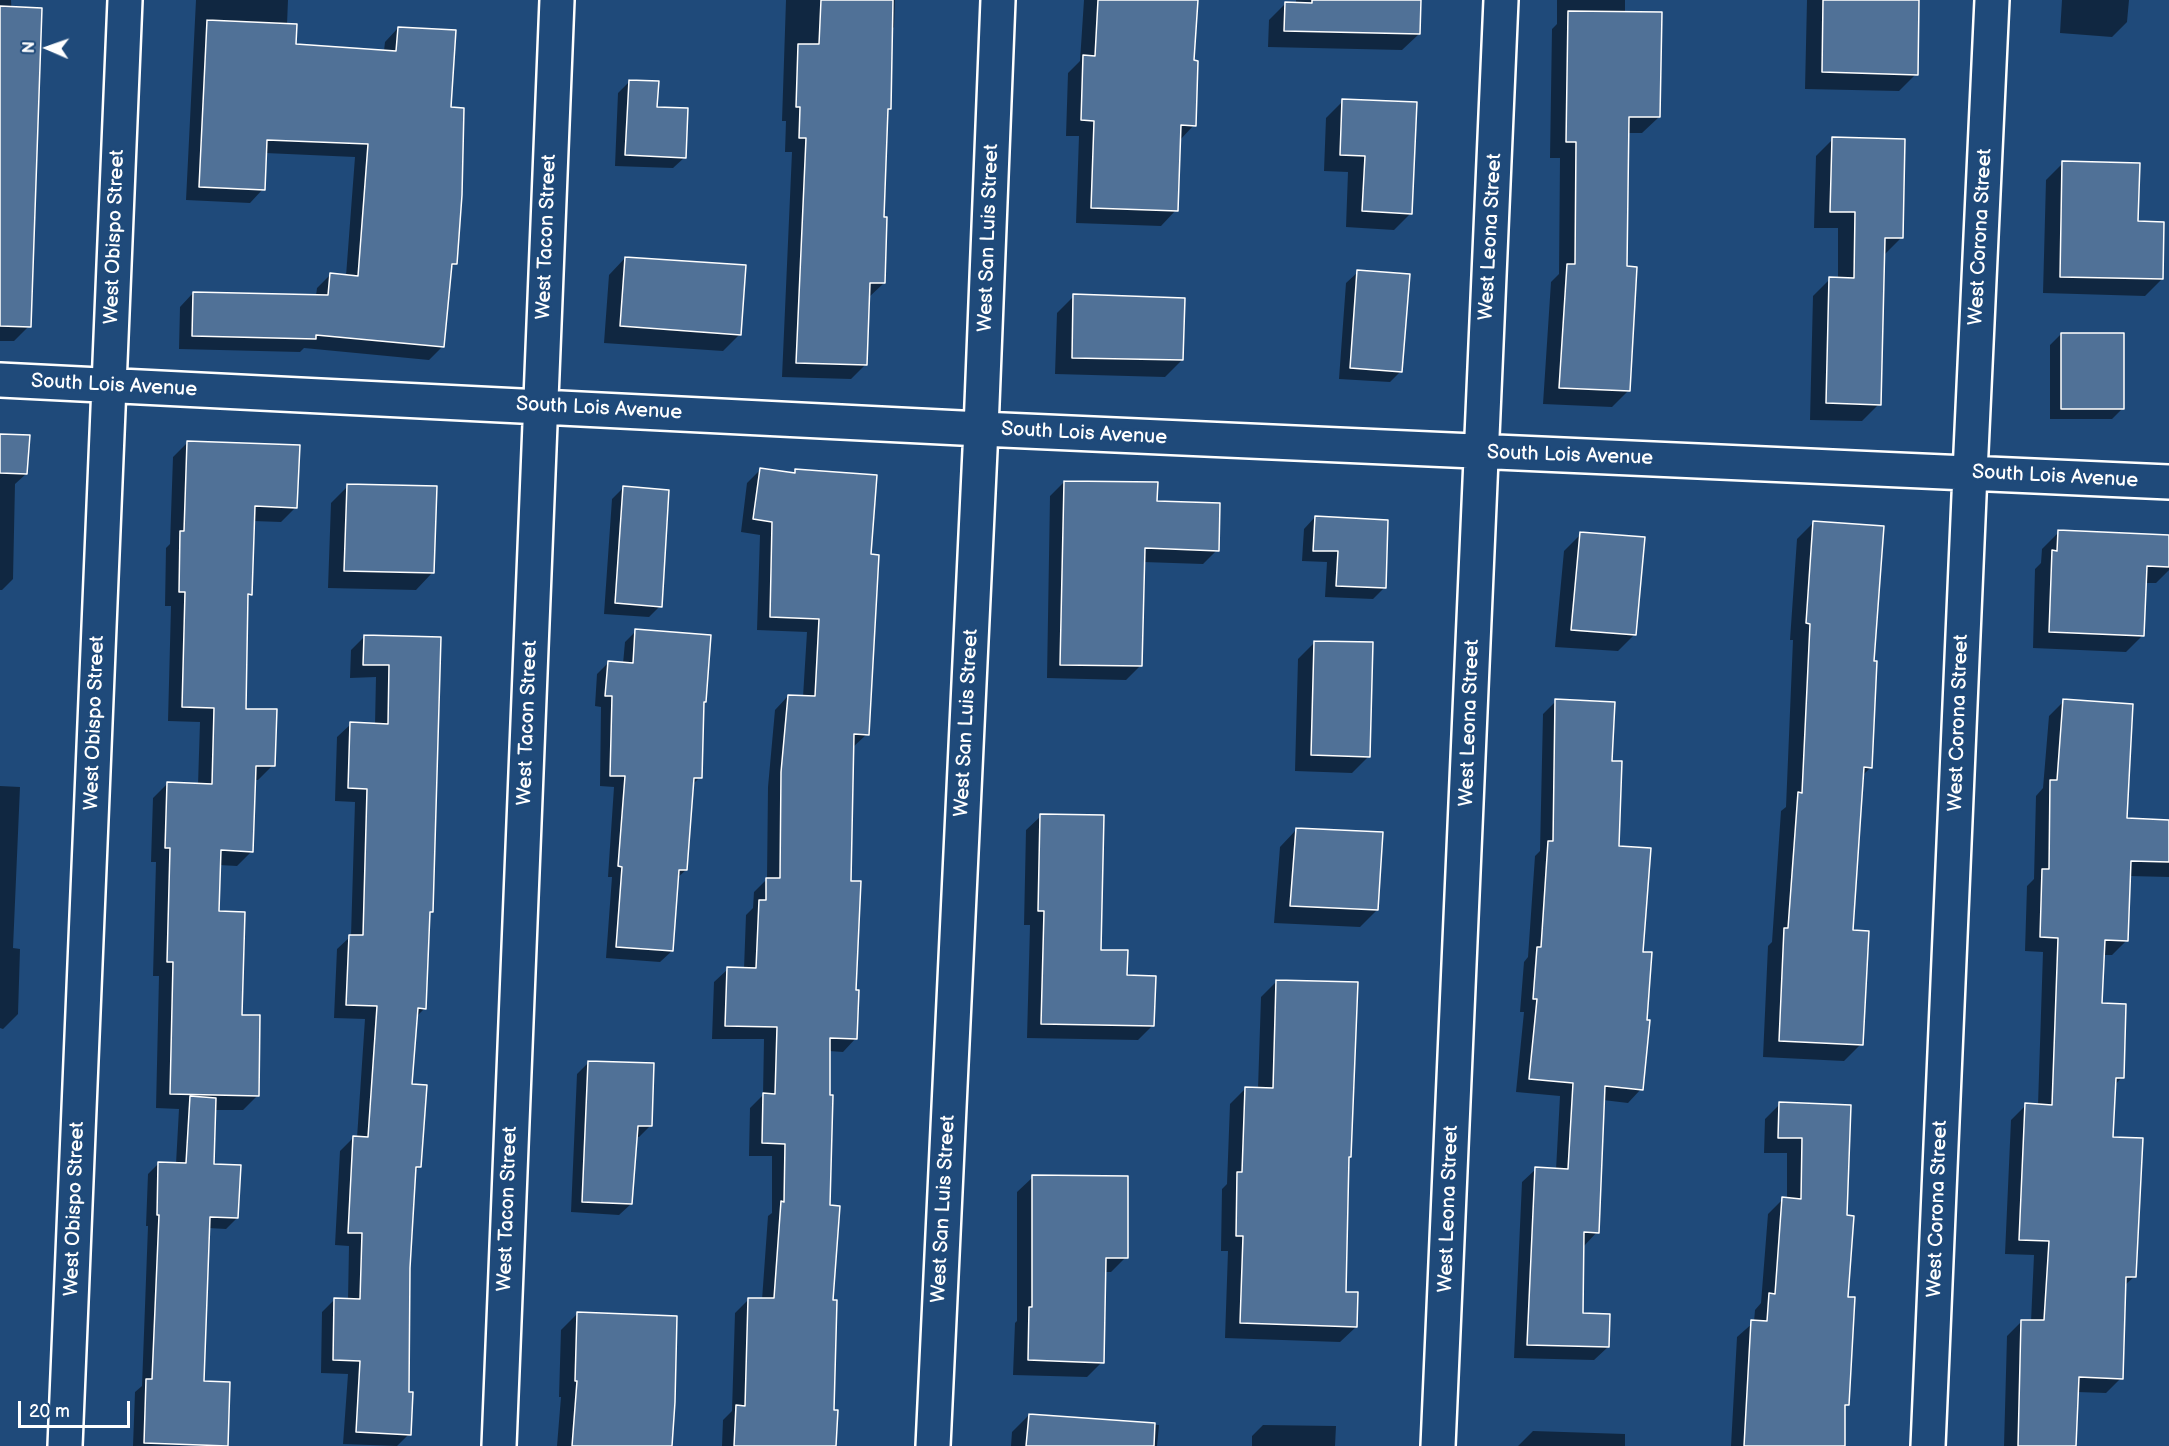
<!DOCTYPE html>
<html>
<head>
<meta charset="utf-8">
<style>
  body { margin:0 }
  #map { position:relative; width:2169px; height:1446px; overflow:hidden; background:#1f4a7a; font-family:"Balsamiq Sans",sans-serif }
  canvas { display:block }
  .north { position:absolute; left:18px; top:18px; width:60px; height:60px; -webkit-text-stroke:4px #1f4a7a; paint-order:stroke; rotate:272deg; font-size:16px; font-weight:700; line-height:24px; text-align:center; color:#fff }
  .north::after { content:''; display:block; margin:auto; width:21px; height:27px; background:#fff; clip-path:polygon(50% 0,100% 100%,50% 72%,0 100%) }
  .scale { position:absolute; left:18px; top:1401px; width:112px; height:27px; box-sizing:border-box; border:3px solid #fff; border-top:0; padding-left:8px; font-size:18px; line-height:21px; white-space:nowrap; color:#fff; -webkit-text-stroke:4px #1f4a7a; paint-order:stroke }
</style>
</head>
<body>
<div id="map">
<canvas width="2169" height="1446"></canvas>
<div class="north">N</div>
<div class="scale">20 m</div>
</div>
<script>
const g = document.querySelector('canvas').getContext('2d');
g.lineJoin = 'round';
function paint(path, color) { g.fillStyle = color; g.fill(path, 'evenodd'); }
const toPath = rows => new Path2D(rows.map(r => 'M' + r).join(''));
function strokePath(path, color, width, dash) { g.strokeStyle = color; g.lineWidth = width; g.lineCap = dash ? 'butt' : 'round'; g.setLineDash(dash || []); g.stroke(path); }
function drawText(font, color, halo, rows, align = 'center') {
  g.font = font + ' "Balsamiq Sans",sans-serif'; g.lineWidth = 5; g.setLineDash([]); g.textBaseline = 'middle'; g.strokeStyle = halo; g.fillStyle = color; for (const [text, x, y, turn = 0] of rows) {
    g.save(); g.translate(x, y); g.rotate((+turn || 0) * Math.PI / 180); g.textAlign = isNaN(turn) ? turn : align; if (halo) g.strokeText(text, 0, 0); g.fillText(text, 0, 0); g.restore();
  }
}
paint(toPath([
  [0,0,11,0,29,326,14,341,0,341],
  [196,0,288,0,287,25,295,46,384,51,385,42,398,28,450,109,455,264,450,268,442,347,429,360,304,348,300,352,179,349,180,307,193,293,316,296,317,288,330,275,346,276,355,157,265,153,263,189,250,203,186,200],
  [786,0,895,0,894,27,891,30,890,109,886,112,883,219,884,283,868,298,865,365,851,379,782,377,792,152,785,152,786,121,782,121],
  [1084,0,1197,0,1192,62,1194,125,1179,141,1176,210,1161,226,1076,223,1079,136,1066,136,1068,73,1080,61],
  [1296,0,1420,0,1419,34,1402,50,1268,47,1269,20,1286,3,1296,4],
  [1557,0,1625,0,1625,13,1659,117,1642,133,1627,133,1625,268,1629,390,1612,407,1543,404,1551,282,1559,274,1560,158,1550,158,1552,29,1557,24],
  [1807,0,1918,0,1916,74,1899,91,1805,89],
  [2062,0,2129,0,2127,22,2112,37,2060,33],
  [629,82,685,157,673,168,615,166,618,93],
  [1343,101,1411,213,1394,230,1346,227,1348,172,1324,171,1326,118],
  [1833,139,1901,238,1884,255,1879,404,1862,421,1810,420,1813,296,1830,279,1838,279,1838,228,1814,228,1816,156],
  [2063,163,2137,223,2162,279,2145,296,2043,293,2046,180],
  [625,258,740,334,723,351,604,343,609,275],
  [1358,272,1401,371,1390,382,1339,379,1346,283],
  [1074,296,1182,360,1165,377,1055,374,1057,313],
  [2061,334,2123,408,2112,419,2050,419,2050,345],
  [0,436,26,474,15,484,13,579,2,590,0,590],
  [187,443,296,507,281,522,253,521,251,594,246,598,244,710,273,765,258,780,254,780,252,851,237,866,219,865,218,913,257,1096,243,1110,214,1110,212,1165,237,1218,226,1229,208,1228,203,1383,226,1445,133,1446,135,1392,142,1386,148,1226,146,1226,148,1174,159,1163,176,1164,179,1109,156,1108,159,976,153,976,156,862,151,862,153,798,168,783,198,785,200,722,168,721,171,606,165,606,166,548,170,544,173,457],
  [760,470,792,474,796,470,870,556,867,734,852,748,850,882,856,1038,843,1052,829,1051,828,1206,835,1446,722,1446,723,1420,732,1411,735,1313,749,1299,762,1300,768,1216,772,1213,772,1156,749,1156,750,1108,763,1095,764,1039,712,1039,714,982,728,969,744,969,746,915,753,908,754,892,767,879,768,787,775,710,788,696,803,697,807,632,757,630,760,535,741,532,747,483],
  [1064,482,1156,502,1217,550,1203,564,1143,562,1140,666,1126,680,1047,678,1050,496],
  [348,486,432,573,416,590,328,588,331,503],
  [624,487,660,606,649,617,604,614,612,499],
  [1315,517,1384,588,1373,599,1325,597,1327,562,1302,561,1304,529],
  [1814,522,1871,767,1862,776,1851,932,1861,1044,1844,1061,1763,1057,1768,946,1772,942,1781,811,1786,807,1793,640,1790,640,1797,539],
  [2059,532,2169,536,2169,570,2156,583,2145,583,2143,635,2126,652,2033,648,2035,569,2041,563,2042,549],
  [1581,534,1635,634,1618,651,1555,647,1564,551],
  [636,631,705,702,703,704,700,777,692,785,686,870,677,878,672,951,660,962,606,958,612,877,608,877,614,787,600,786,601,707,595,706,597,674,608,663,623,664,625,642],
  [364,637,439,638,431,911,428,915,425,1008,416,1017,411,1086,420,1166,414,1172,409,1268,407,1393,409,1434,397,1446,343,1444,348,1374,321,1373,322,1312,335,1299,348,1300,349,1246,335,1245,340,1151,353,1138,357,1138,365,1019,334,1018,337,949,351,936,355,802,335,801,337,737,351,724,375,725,376,677,350,678,351,650],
  [1315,642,1369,756,1352,773,1295,771,1298,659],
  [1556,701,1610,762,1618,847,1642,954,1641,1089,1628,1103,1603,1100,1597,1232,1584,1246,1581,1315,1608,1347,1594,1360,1514,1358,1522,1182,1536,1169,1556,1170,1560,1096,1516,1092,1524,1012,1520,1012,1524,962,1528,957,1535,856,1540,851,1543,714],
  [2064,701,2126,820,2169,821,2169,877,2129,876,2127,940,2112,955,2103,955,2101,1004,2122,1077,2114,1086,2111,1138,2135,1276,2124,1286,2121,1378,2106,1393,2077,1392,2075,1446,2004,1446,2007,1336,2022,1321,2031,1322,2034,1255,2005,1254,2011,1120,2026,1105,2038,1105,2043,952,2025,951,2027,886,2034,879,2036,796,2043,788,2049,716],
  [0,786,20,787,13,948,20,949,18,1014,3,1029,0,1028],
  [1041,816,1100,951,1125,977,1153,1025,1138,1040,1027,1038,1030,925,1024,925,1026,830],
  [1296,830,1377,910,1360,927,1274,923,1280,847],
  [1277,981,1350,1157,1348,1159,1344,1293,1356,1327,1340,1342,1225,1338,1228,1251,1221,1251,1222,1189,1227,1184,1230,1104,1246,1088,1258,1089,1261,997],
  [589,1062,650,1126,639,1137,636,1137,631,1204,619,1215,571,1212,577,1074],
  [1780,1104,1850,1106,1846,1217,1847,1404,1844,1408,1843,1446,1731,1446,1737,1337,1754,1322,1755,1310,1761,1303,1768,1214,1783,1199,1787,1199,1787,1153,1764,1153,1765,1119],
  [1033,1177,1126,1257,1111,1272,1104,1272,1102,1362,1087,1377,1013,1375,1015,1323,1017,1321,1017,1192],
  [578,1313,671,1446,557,1446,561,1397,559,1397,561,1330],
  [1029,1415,1159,1425,1157,1446,1011,1446,1012,1432],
  [1263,1425,1336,1426,1335,1446,1252,1446,1252,1436],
  [1533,1431,1625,1434,1625,1446,1518,1446]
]), '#0007');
const building = toPath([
  [821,0,893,0,891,109,888,109,884,217,887,217,885,283,870,283,867,365,796,363,806,138,799,138,800,107,796,107,798,44,819,44,821,0],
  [1098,0,1198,0,1194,60,1198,61,1196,126,1181,125,1178,211,1091,208,1094,121,1081,120,1083,55,1095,56,1098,0],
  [1312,0,1421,0,1420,34,1284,31,1285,2,1312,3,1312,0],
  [1823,0,1919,0,1918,75,1822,72,1823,0],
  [0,6,42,8,31,327,0,326,0,6],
  [1568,11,1662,12,1660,117,1629,117,1627,266,1637,267,1630,391,1559,388,1567,264,1575,264,1576,142,1566,142,1568,11],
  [207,20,297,24,296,44,396,51,398,27,456,30,451,107,464,108,462,195,457,264,452,264,444,347,316,335,316,339,192,336,193,292,328,295,330,273,358,276,368,144,267,140,265,190,199,187,207,20],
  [629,80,659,81,657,107,688,108,686,158,625,155,629,80],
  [1342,99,1417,102,1412,214,1362,211,1365,156,1340,155,1342,99],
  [1832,137,1905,139,1903,238,1885,238,1881,405,1826,403,1829,277,1854,278,1855,212,1830,212,1832,137],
  [2062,161,2140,163,2138,221,2164,222,2163,279,2060,277,2062,161],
  [625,257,746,265,741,335,620,326,625,257],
  [1357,270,1410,274,1402,372,1350,368,1357,270],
  [1073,294,1185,298,1183,360,1072,358,1073,294],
  [2061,333,2124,333,2124,409,2061,409,2061,333],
  [0,434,30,435,27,474,0,473,0,434],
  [187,441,300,445,297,508,255,506,252,595,248,594,246,709,277,709,275,766,256,766,253,852,221,850,219,911,245,912,242,1015,260,1015,259,1096,170,1094,173,962,167,962,170,848,165,848,167,782,212,784,214,708,182,707,185,592,179,592,180,531,184,531,187,441],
  [760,468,795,473,795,469,877,475,871,554,879,555,869,735,854,734,851,881,861,881,856,990,859,990,857,1039,830,1038,830,1095,833,1095,830,1205,840,1206,833,1300,837,1300,834,1410,838,1410,836,1446,734,1446,736,1405,745,1406,748,1298,774,1298,781,1201,784,1202,785,1144,762,1143,763,1093,775,1094,777,1027,725,1026,727,967,756,968,759,900,766,900,766,878,780,878,781,772,788,695,815,696,819,619,770,617,772,522,753,519,760,468],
  [1064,481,1158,482,1157,501,1220,503,1219,551,1145,548,1142,666,1060,665,1064,481],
  [347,484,437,486,434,573,344,571,347,484],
  [623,486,669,490,662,607,615,603,623,486],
  [1315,516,1388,520,1386,588,1336,586,1338,551,1313,551,1315,516],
  [1813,521,1884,526,1874,661,1877,661,1872,768,1864,767,1853,930,1869,931,1863,1045,1779,1041,1784,928,1788,928,1798,792,1802,793,1810,624,1806,623,1813,521],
  [2058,530,2169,535,2169,567,2147,566,2144,636,2049,632,2052,550,2057,551,2058,530],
  [1580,532,1645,537,1636,635,1571,630,1580,532],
  [635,629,711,635,706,702,704,702,702,778,694,778,687,870,679,870,673,951,616,947,622,867,618,866,625,776,610,776,612,696,605,696,608,661,633,663,635,629],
  [364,635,441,637,433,912,430,912,426,1009,418,1008,412,1084,427,1085,421,1167,416,1167,410,1268,409,1392,413,1392,411,1435,356,1432,360,1361,333,1360,334,1298,360,1299,362,1233,348,1233,353,1136,368,1137,377,1006,346,1005,349,935,363,935,367,789,348,788,350,722,388,724,389,665,363,665,364,635],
  [1314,641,1373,642,1370,757,1311,755,1314,641],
  [1555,699,1615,702,1612,761,1622,761,1619,846,1651,848,1643,952,1652,952,1647,1020,1650,1020,1643,1090,1605,1086,1599,1233,1584,1232,1583,1313,1610,1314,1609,1347,1527,1345,1535,1167,1568,1169,1573,1083,1529,1079,1537,999,1533,999,1537,947,1541,947,1548,841,1553,841,1555,699],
  [2063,699,2133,704,2127,818,2169,820,2169,862,2131,861,2128,941,2105,940,2102,1003,2126,1004,2124,1078,2116,1078,2113,1137,2143,1138,2136,1277,2126,1277,2123,1379,2079,1377,2076,1446,2018,1446,2021,1320,2044,1320,2049,1241,2019,1240,2025,1103,2052,1105,2058,938,2040,937,2042,869,2049,869,2050,780,2057,780,2063,699],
  [1040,814,1104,815,1101,950,1128,950,1127,975,1156,976,1154,1026,1041,1024,1044,911,1038,911,1040,814],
  [1296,828,1383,832,1378,910,1290,906,1296,828],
  [1276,980,1358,982,1351,1157,1349,1157,1346,1292,1358,1292,1357,1327,1240,1323,1243,1236,1236,1236,1237,1172,1242,1172,1245,1087,1273,1088,1276,980],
  [588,1061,654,1063,652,1126,638,1126,632,1204,582,1202,588,1061],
  [190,1096,216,1098,214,1164,241,1165,238,1218,210,1217,204,1381,230,1382,228,1446,144,1443,146,1379,152,1379,159,1215,157,1215,158,1162,186,1163,190,1096],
  [1779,1102,1851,1105,1847,1215,1854,1216,1848,1297,1855,1297,1849,1405,1845,1405,1845,1446,1744,1446,1751,1320,1767,1321,1769,1293,1775,1294,1782,1197,1801,1199,1802,1138,1778,1138,1779,1102],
  [1032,1175,1128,1176,1128,1258,1106,1258,1104,1363,1028,1360,1029,1307,1032,1307,1032,1175],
  [577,1312,677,1316,675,1402,672,1446,572,1446,577,1381,575,1381,577,1312],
  [1029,1414,1155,1423,1154,1446,1026,1446,1029,1414]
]);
paint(building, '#507197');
strokePath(building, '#fff', 1.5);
const minor = toPath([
  [0,380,981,429,2169,482],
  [65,1446,125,0],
  [499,1446,557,0],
  [933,1446,981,429,998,0],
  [1438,1446,1501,0],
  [1928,1446,1970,473,1992,0]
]);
strokePath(minor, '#fff', 38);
strokePath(minor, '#1f4a7a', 33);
drawText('20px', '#fff', '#1f4a7a', [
  ["West Obispo Street",115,237,-88],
  ["West Tacon Street",547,237,-88],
  ["West Leona Street",1491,237,-87],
  ["West Corona Street",1981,237,-87],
  ["West San Luis Street",989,238,-88],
  ["South Lois Avenue",114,386,3],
  ["South Lois Avenue",599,409,3],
  ["South Lois Avenue",1084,434,3],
  ["South Lois Avenue",1570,456,2],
  ["South Lois Avenue",2055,477,3],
  ["West Obispo Street",95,723,-88],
  ["West Tacon Street",528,723,-88],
  ["West San Luis Street",967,723,-87],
  ["West Leona Street",1470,723,-88],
  ["West Corona Street",1959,723,-88],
  ["West Obispo Street",75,1209,-88],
  ["West Tacon Street",508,1209,-88],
  ["West San Luis Street",944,1209,-87],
  ["West Leona Street",1449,1209,-88],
  ["West Corona Street",1938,1209,-88]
]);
</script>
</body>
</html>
